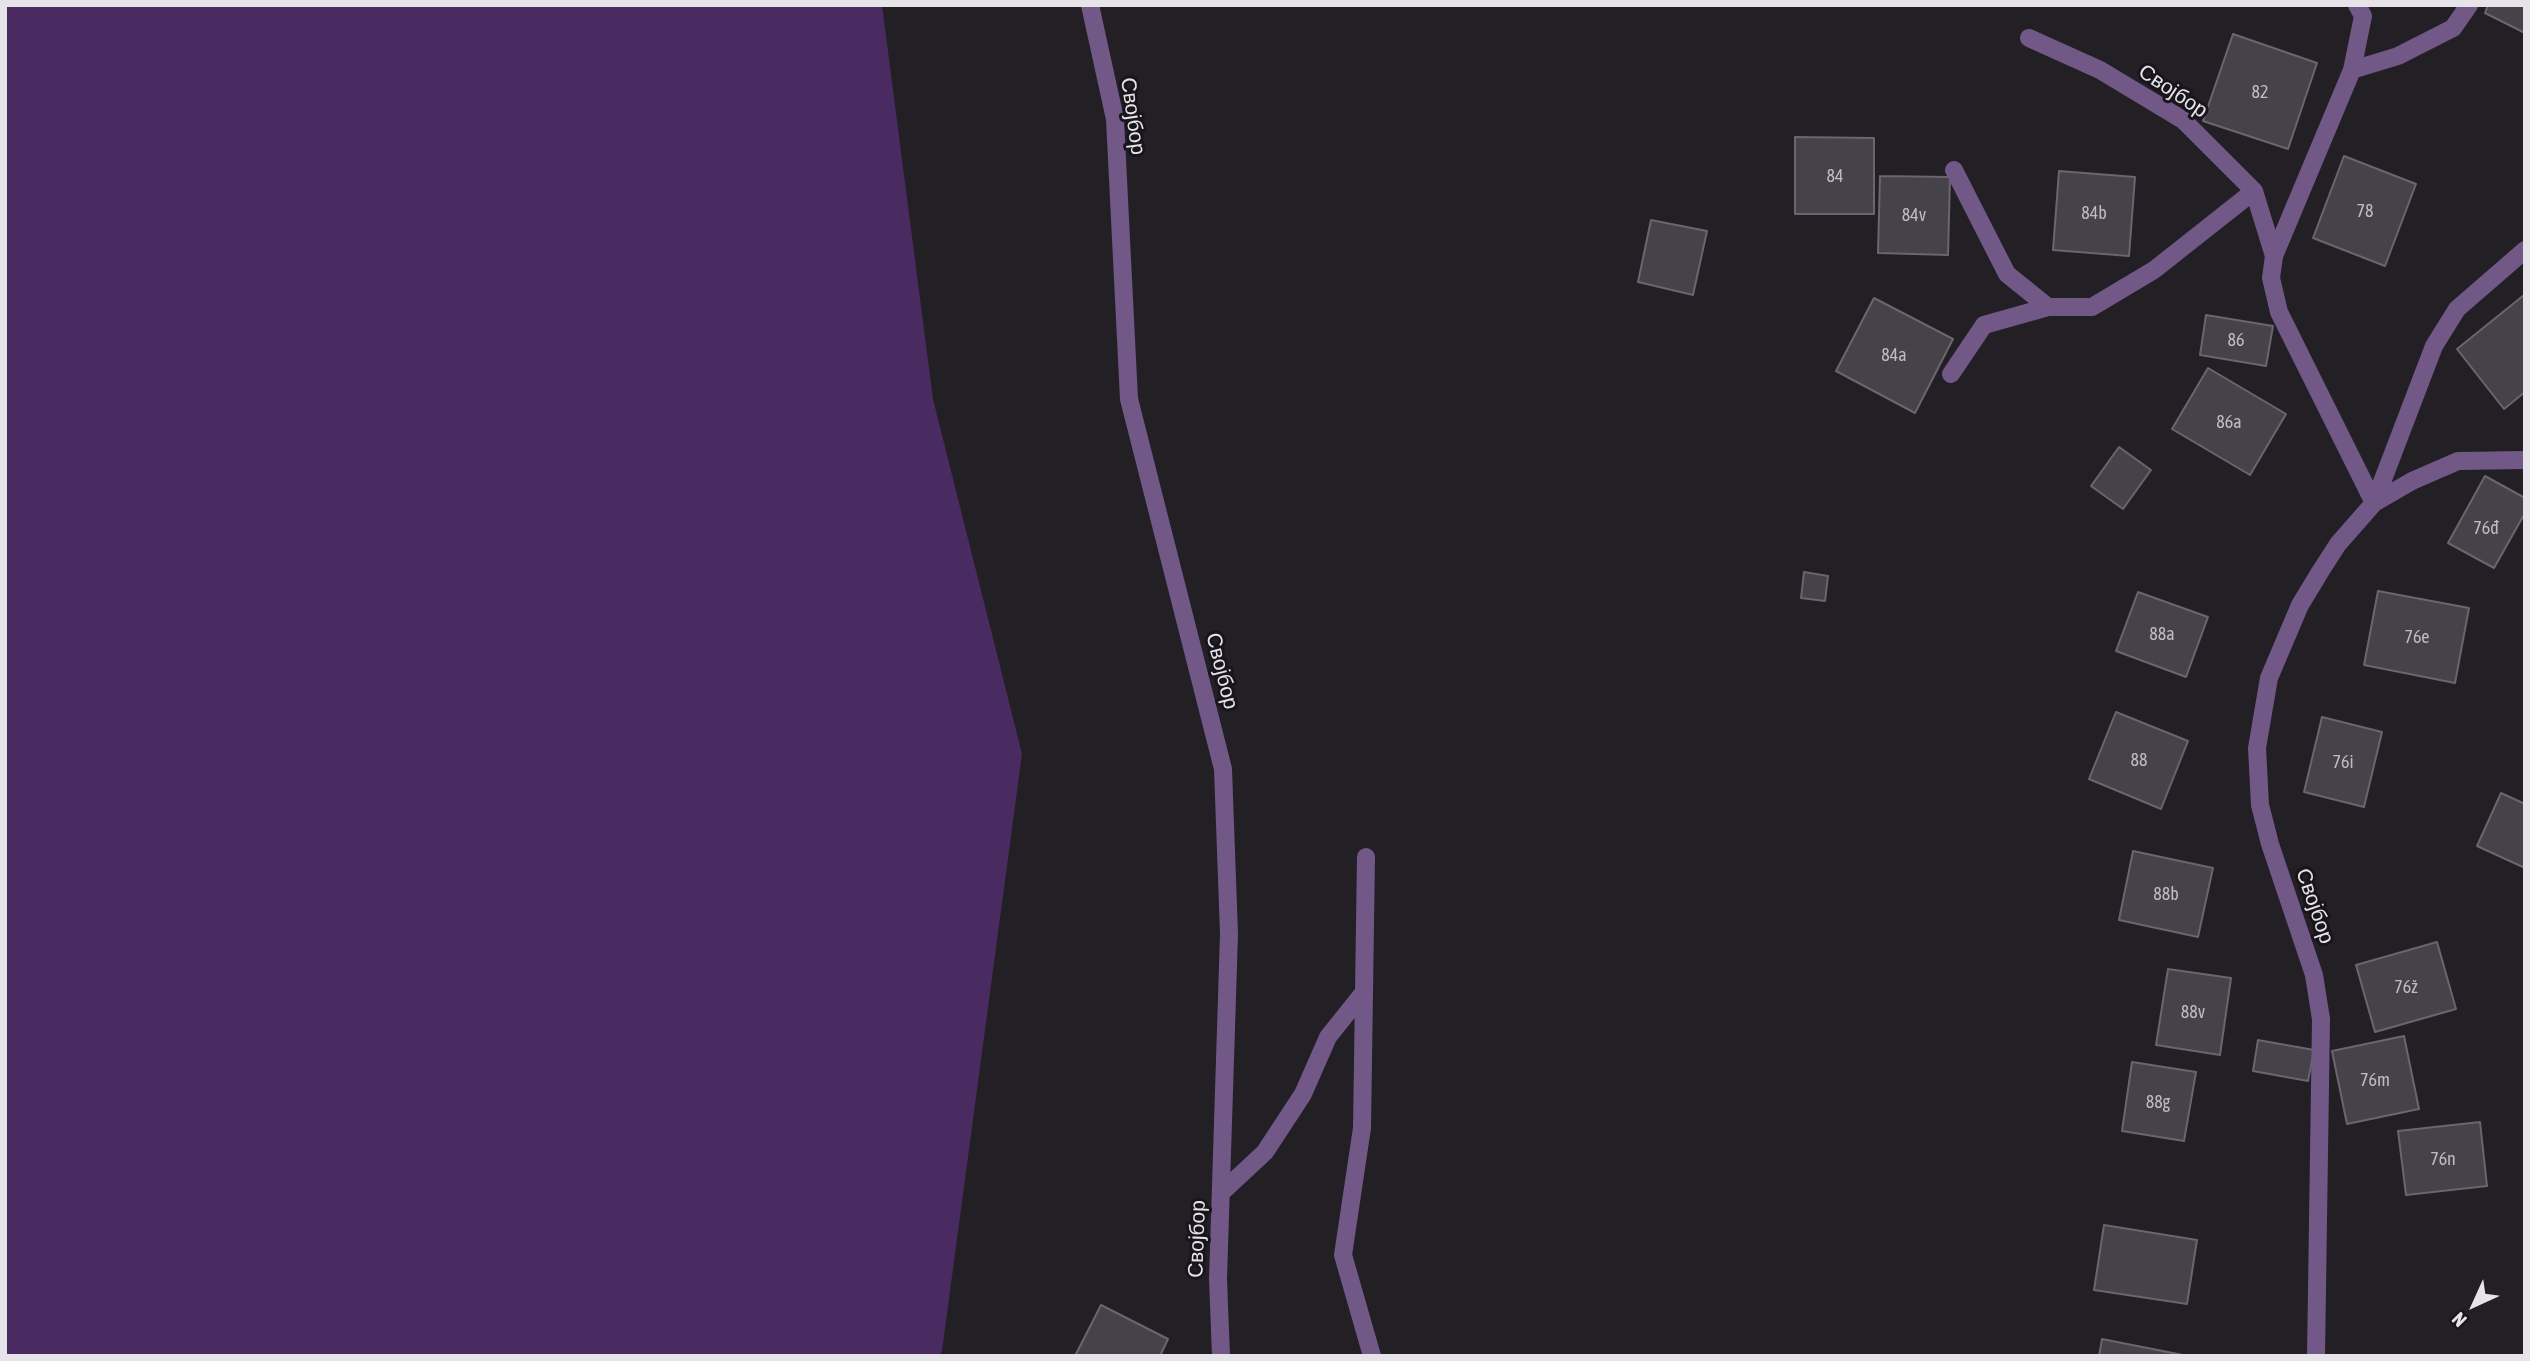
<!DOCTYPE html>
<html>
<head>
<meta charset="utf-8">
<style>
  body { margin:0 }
  #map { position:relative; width:2530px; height:1361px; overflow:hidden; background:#221f25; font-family:"Asap Condensed",sans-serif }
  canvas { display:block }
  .frame { position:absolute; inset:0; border:7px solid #e7e4e9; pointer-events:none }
  .north { position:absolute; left:2439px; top:1270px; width:70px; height:70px; -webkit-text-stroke:5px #19151c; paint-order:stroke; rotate:225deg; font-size:19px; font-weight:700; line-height:28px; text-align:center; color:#e7e4e9 }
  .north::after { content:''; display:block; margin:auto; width:24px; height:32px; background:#e7e4e9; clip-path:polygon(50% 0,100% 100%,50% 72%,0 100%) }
</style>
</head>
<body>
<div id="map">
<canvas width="2530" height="1361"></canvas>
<div class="frame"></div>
<div class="north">N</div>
</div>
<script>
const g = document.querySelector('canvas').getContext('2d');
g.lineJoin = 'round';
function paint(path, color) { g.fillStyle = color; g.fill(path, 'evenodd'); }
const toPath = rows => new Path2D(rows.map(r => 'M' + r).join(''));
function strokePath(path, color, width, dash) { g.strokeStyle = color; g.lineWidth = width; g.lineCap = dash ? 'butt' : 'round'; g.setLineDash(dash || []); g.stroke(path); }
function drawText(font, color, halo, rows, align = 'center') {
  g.font = font + ' "Asap Condensed",sans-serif'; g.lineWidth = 6; g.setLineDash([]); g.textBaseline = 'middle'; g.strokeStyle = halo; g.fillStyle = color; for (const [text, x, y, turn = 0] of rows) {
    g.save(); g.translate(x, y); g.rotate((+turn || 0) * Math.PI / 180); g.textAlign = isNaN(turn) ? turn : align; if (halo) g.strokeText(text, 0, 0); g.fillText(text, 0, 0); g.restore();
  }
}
paint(toPath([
  [5,5,882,5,933,399,1022,754,942,1351,939,1356,5,1356]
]), '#492b61');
const building = toPath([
  [2488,5,2525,5,2525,33,2485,13,2488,5],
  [2233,34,2317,63,2288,149,2203,121,2233,34],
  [1795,137,1874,138,1874,214,1795,214,1795,137],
  [2344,156,2416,184,2385,266,2313,238,2344,156],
  [2059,171,2135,177,2129,256,2053,250,2059,171],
  [1880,176,1950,177,1948,255,1878,253,1880,176],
  [1651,220,1707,231,1693,295,1638,282,1651,220],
  [2524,295,2525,392,2504,409,2457,349,2524,295],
  [1874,298,1953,339,1915,413,1836,371,1874,298],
  [2206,315,2273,326,2266,366,2200,355,2206,315],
  [2208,368,2286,414,2250,475,2172,429,2208,368],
  [2119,447,2151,470,2123,509,2091,486,2119,447],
  [2485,476,2525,498,2525,513,2494,568,2448,543,2485,476],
  [1804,572,1828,576,1825,601,1801,598,1804,572],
  [2378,591,2469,608,2455,683,2364,665,2378,591],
  [2138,592,2208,617,2186,677,2116,651,2138,592],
  [2116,712,2188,741,2161,809,2089,779,2116,712],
  [2322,717,2382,732,2364,807,2304,792,2322,717],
  [2501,793,2525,804,2525,868,2477,846,2501,793],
  [2133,851,2213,868,2198,937,2119,920,2133,851],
  [2437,942,2456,1009,2375,1032,2356,965,2437,942],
  [2168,969,2231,978,2220,1055,2156,1045,2168,969],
  [2404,1036,2419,1109,2347,1124,2332,1051,2404,1036],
  [2258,1040,2314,1050,2308,1081,2253,1071,2258,1040],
  [2132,1062,2196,1072,2184,1141,2122,1131,2132,1062],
  [2480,1122,2487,1186,2406,1195,2398,1131,2480,1122],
  [2104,1225,2197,1240,2187,1304,2094,1290,2104,1225],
  [1101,1305,1168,1339,1160,1356,1075,1356,1101,1305],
  [2102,1339,2188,1356,2099,1356,2102,1339]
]);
paint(building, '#454249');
strokePath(building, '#6a656e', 2);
strokePath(toPath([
  [2029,38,2100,70,2183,120,2254,191,2274,256],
  [1954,170,2007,274,2048,307,2092,307,2154,270,2254,191]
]), '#715887', 18);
strokePath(toPath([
  [1090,5,1115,119,1129,399,1223,769,1229,934,1218,1279,1221,1356],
  [2357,5,2363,16,2352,70,2274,256,2271,278,2279,312,2374,503],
  [2352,70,2398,56,2453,28,2469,5],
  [1951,374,1984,325,2048,307],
  [2374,503,2434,346,2457,309,2525,250],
  [1366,857,1362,1128,1343,1255,1372,1356],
  [1221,1193,1265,1152,1303,1094,1328,1037,1364,992],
  [2316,1356,2321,1019,2314,975,2270,844,2260,805,2257,748,2269,678,2300,605,2320,572,2338,544,2374,503,2412,481,2458,461,2525,460]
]), '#715887', 18);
drawText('18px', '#bebcc1', null, [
  ["82",2260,92],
  ["84",1835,176],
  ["78",2365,211],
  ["84b",2094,213],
  ["84v",1914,215],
  ["86",2236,340],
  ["84a",1894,355],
  ["86a",2229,422],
  ["76đ",2486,528],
  ["88a",2162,634],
  ["76e",2417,637],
  ["88",2139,760],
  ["76i",2343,762],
  ["88b",2166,894],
  ["76ž",2406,987],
  ["88v",2193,1012],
  ["76m",2375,1080],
  ["88g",2158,1102],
  ["76n",2443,1159]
]);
drawText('21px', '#e7e4e9', '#19151c', [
  ["Својбор",2173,91,34],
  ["Својбор",1133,116,82],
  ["Својбор",1222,671,76],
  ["Својбор",2315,906,71],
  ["Својбор",1197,1239,-88]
]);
</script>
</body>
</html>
